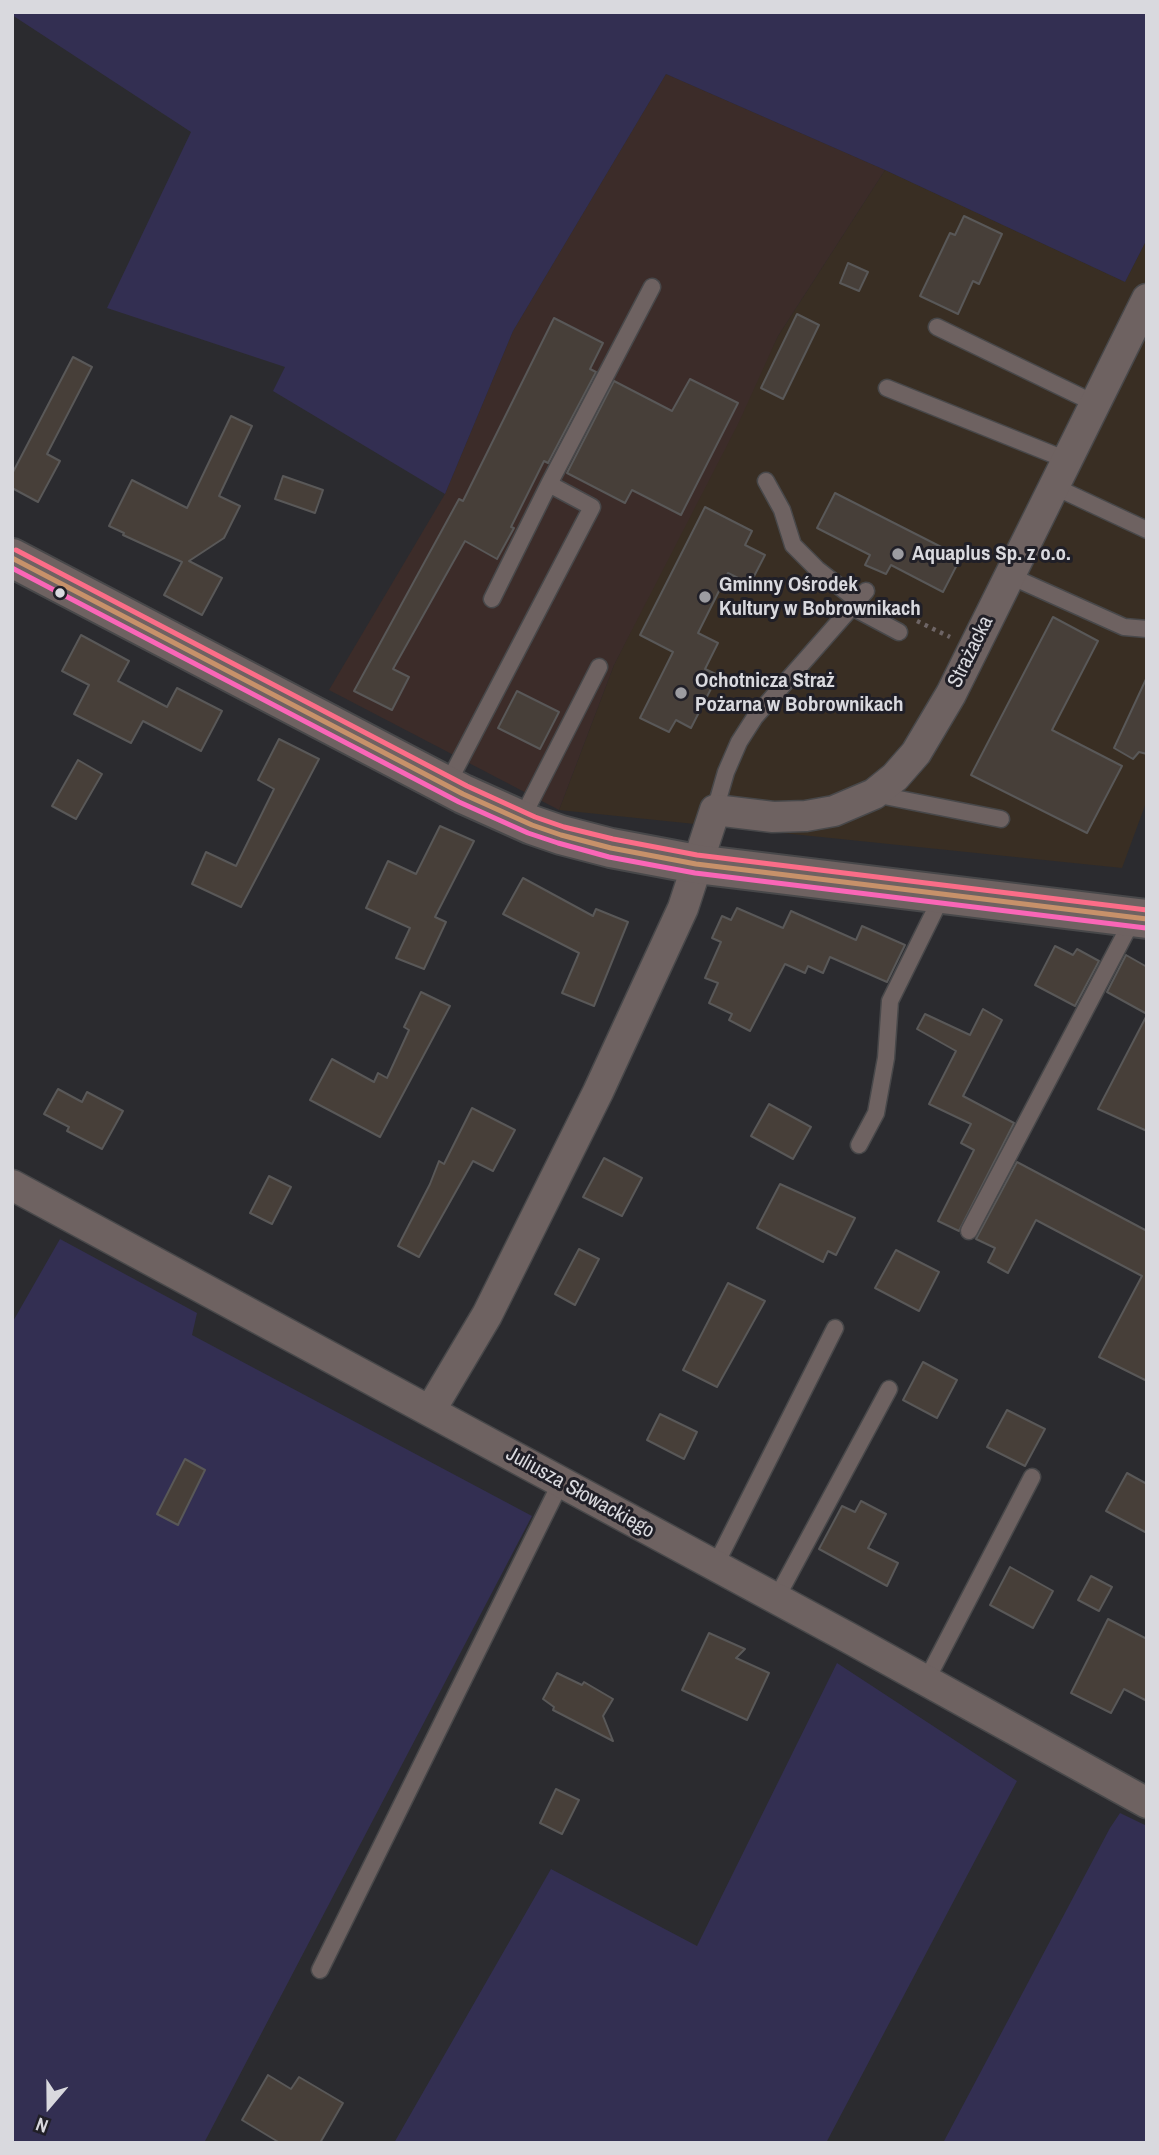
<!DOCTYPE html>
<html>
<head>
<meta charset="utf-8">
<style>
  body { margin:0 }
  #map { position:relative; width:1159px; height:2155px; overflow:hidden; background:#2b2b2f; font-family:"Archivo Narrow",sans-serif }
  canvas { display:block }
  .frame { position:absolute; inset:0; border:14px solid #d9d9de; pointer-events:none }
  .north { position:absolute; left:14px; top:2071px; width:70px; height:70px; -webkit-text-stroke:5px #201f27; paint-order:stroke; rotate:200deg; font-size:19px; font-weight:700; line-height:28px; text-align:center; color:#d9d9de }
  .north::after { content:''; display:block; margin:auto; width:24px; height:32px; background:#d9d9de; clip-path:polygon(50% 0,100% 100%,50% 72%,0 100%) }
</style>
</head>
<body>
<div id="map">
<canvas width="1159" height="2155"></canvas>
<div class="frame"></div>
<div class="north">N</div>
</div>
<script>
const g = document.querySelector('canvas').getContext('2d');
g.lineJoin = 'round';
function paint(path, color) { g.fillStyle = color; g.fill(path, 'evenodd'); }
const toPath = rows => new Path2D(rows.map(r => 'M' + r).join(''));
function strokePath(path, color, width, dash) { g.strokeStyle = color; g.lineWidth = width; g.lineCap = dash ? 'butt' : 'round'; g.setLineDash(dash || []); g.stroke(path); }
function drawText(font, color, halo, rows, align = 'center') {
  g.font = font + ' "Archivo Narrow",sans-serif'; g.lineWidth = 6; g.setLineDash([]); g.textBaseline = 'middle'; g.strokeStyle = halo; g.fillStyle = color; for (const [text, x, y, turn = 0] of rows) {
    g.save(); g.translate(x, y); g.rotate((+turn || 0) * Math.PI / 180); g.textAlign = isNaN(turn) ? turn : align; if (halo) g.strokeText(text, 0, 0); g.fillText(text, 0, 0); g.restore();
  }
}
paint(toPath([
  [885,170,1125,282,1147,239,1147,800,1122,868,559,810,614,665,778,336]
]), '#392e23');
paint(toPath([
  [666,74,885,170,778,336,739,422,614,665,559,810,329,690,445,494,513,331]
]), '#3c2c29');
paint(toPath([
  [12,12,1147,12,1147,239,1125,282,885,170,666,74,513,331,445,494,273,391,285,367,107,308,191,132,12,15],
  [60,1239,197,1313,192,1335,532,1516,204,2143,12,2143,12,1323],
  [837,1663,1017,1781,826,2143,394,2143,551,1869,697,1946],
  [1120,1813,1147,1826,1147,2143,943,2143,1110,1828]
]), '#332f52');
const building = toPath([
  [964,216,1002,234,979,284,973,281,958,314,920,296,950,233,955,235,964,216],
  [848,263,868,272,859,291,840,283,848,263],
  [797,314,819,325,783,399,761,388,797,314],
  [554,318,603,343,590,369,596,372,548,463,544,461,511,527,514,528,497,559,465,541,393,669,409,677,392,710,354,691,459,499,463,501,554,318],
  [73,357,92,367,47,454,60,461,38,502,12,488,12,474,73,357],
  [690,379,738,403,681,515,632,490,625,503,567,473,614,381,672,411,690,379],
  [231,416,252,426,219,496,240,506,224,538,189,561,222,578,202,615,164,595,182,562,123,535,124,533,109,526,132,480,187,508,231,416],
  [283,476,323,490,315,513,275,499,283,476],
  [835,493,961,557,943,592,891,565,886,574,865,565,870,555,817,528,835,493],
  [705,507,752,531,745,545,765,555,750,584,728,573,698,633,718,643,705,669,718,675,691,728,676,720,669,732,640,718,673,652,640,635,705,507],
  [1053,617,1098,641,1052,730,1122,766,1087,833,971,775,1053,617],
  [81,635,129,661,118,681,167,707,177,688,222,711,201,751,143,721,131,743,74,714,89,685,62,671,81,635],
  [1147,677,1147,754,1139,752,1133,759,1114,748,1147,677],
  [517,691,559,712,540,749,498,728,517,691],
  [279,739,319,759,241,907,192,884,206,852,236,866,274,789,258,780,279,739],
  [78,760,102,774,76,819,52,806,78,760],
  [440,826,474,841,435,917,446,922,424,969,396,958,410,928,366,908,388,861,416,874,440,826],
  [523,878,593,916,596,909,628,922,594,1006,562,993,579,953,503,914,523,878],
  [737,908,783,928,791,911,856,940,862,926,905,945,887,982,830,957,823,973,808,966,805,973,785,964,750,1031,729,1020,732,1014,709,1003,718,983,705,978,721,942,712,938,722,916,731,920,737,908],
  [1055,946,1073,955,1077,949,1099,961,1075,1006,1035,985,1055,946],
  [1126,955,1147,967,1147,1014,1107,992,1126,955],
  [421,992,450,1006,380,1137,310,1100,332,1059,374,1082,378,1073,387,1078,409,1030,404,1027,421,992],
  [983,1009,1002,1020,963,1096,1014,1123,959,1231,938,1221,974,1150,961,1143,971,1124,929,1104,956,1051,917,1029,925,1014,970,1035,983,1009],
  [1147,1015,1147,1131,1098,1109,1147,1015],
  [58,1089,82,1102,87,1092,123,1111,102,1149,67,1131,69,1127,44,1114,58,1089],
  [769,1104,811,1127,793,1159,751,1136,769,1104],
  [472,1108,515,1130,493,1171,473,1161,419,1257,398,1246,430,1184,439,1161,444,1164,472,1108],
  [604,1158,642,1178,622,1216,583,1197,604,1158],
  [1017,1162,1147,1231,1147,1381,1099,1357,1142,1276,1036,1220,1008,1273,988,1262,995,1248,976,1239,1017,1162],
  [269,1176,291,1187,272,1224,250,1213,269,1176],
  [780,1184,855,1218,836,1255,828,1251,823,1262,757,1228,780,1184],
  [579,1249,599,1259,575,1305,555,1294,579,1249],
  [896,1250,939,1272,919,1311,875,1288,896,1250],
  [728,1283,765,1301,717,1387,683,1370,728,1283],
  [923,1362,957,1380,937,1418,903,1400,923,1362],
  [1007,1410,1045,1429,1025,1466,987,1447,1007,1410],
  [660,1414,697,1432,684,1459,647,1440,660,1414],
  [185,1459,205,1470,178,1525,157,1514,185,1459],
  [1127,1473,1147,1484,1147,1533,1106,1511,1127,1473],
  [861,1501,886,1514,868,1548,898,1563,887,1586,819,1549,842,1506,855,1512,861,1501],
  [1010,1567,1053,1591,1033,1628,990,1605,1010,1567],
  [1091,1576,1112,1587,1099,1611,1078,1600,1091,1576],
  [1108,1619,1147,1639,1147,1701,1124,1689,1111,1713,1071,1693,1108,1619],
  [709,1633,745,1649,736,1658,769,1673,747,1720,682,1690,709,1633],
  [557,1673,582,1685,584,1682,613,1699,603,1716,613,1741,553,1710,554,1707,543,1699,557,1673],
  [556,1789,579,1800,562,1834,540,1823,556,1789],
  [268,2075,291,2089,299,2077,343,2103,320,2143,280,2143,242,2120,268,2075]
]);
paint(building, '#473f39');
strokePath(building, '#595858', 2);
const service = toPath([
  [937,327,1094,403],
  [887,388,1067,460],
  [766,481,782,510,793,545,817,569,858,601],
  [1053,486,1147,530],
  [1008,575,1124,627,1147,629],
  [492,599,549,484],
  [852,607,899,632],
  [447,785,592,507,549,484,652,287],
  [874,794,1001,819],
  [715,810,726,772,739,742,755,717,866,591],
  [521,820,599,667],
  [859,1145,876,1113,886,1058,890,1001,943,894],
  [969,1231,1134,917],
  [715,1566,835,1328],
  [776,1599,889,1389],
  [926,1681,1032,1477],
  [320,1970,561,1482]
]);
const minor = toPath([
  [12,1185,849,1638,1147,1803],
  [430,1411,487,1315,598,1092,683,908,715,810,773,817,806,816,834,811,874,794,895,777,916,753,951,694,1147,299]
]);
const tertiary = toPath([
  [12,558,463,794,532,825,561,835,611,848,696,864,1147,919]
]);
strokePath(service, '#48484a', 19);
strokePath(minor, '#48484a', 33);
strokePath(tertiary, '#48484a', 42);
strokePath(toPath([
  [917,621,950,637]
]), '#6e6565', 4.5, [3.5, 5]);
strokePath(service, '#6e6261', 16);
strokePath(minor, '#6e6261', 30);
strokePath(tertiary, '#6e6261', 38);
strokePath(toPath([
  [12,558,463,794,532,825,561,835,611,848,696,864,1147,919]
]), '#c7916a', 5);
strokePath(toPath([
  [12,568,459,802,528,833,558,843,609,857,695,873,1146,928]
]), '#fa66b7', 5);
strokePath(toPath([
  [16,550,467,786,535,817,564,827,613,839,697,855,1147,910]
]), '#fb6d88', 5);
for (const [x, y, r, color] of [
  [898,554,7,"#9c9ca1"],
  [60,593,6,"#d9d9de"],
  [705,597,7,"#9c9ca1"],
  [681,693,7,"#9c9ca1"]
]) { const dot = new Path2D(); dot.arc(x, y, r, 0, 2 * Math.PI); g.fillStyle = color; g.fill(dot); strokePath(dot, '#201f27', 2.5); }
drawText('bold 21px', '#d9d9de', '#201f27', [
  ["Aquaplus Sp. z o.o.",912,554],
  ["Gminny Ośrodek",719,585],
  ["Kultury w Bobrownikach",719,609],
  ["Ochotnicza Straż",695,681],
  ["Pożarna w Bobrownikach",695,705]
], 'left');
drawText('21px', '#d9d9de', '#201f27', [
  ["Strażacka",971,652,-64],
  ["Juliusza Słowackiego",580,1493,29]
]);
</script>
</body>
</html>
